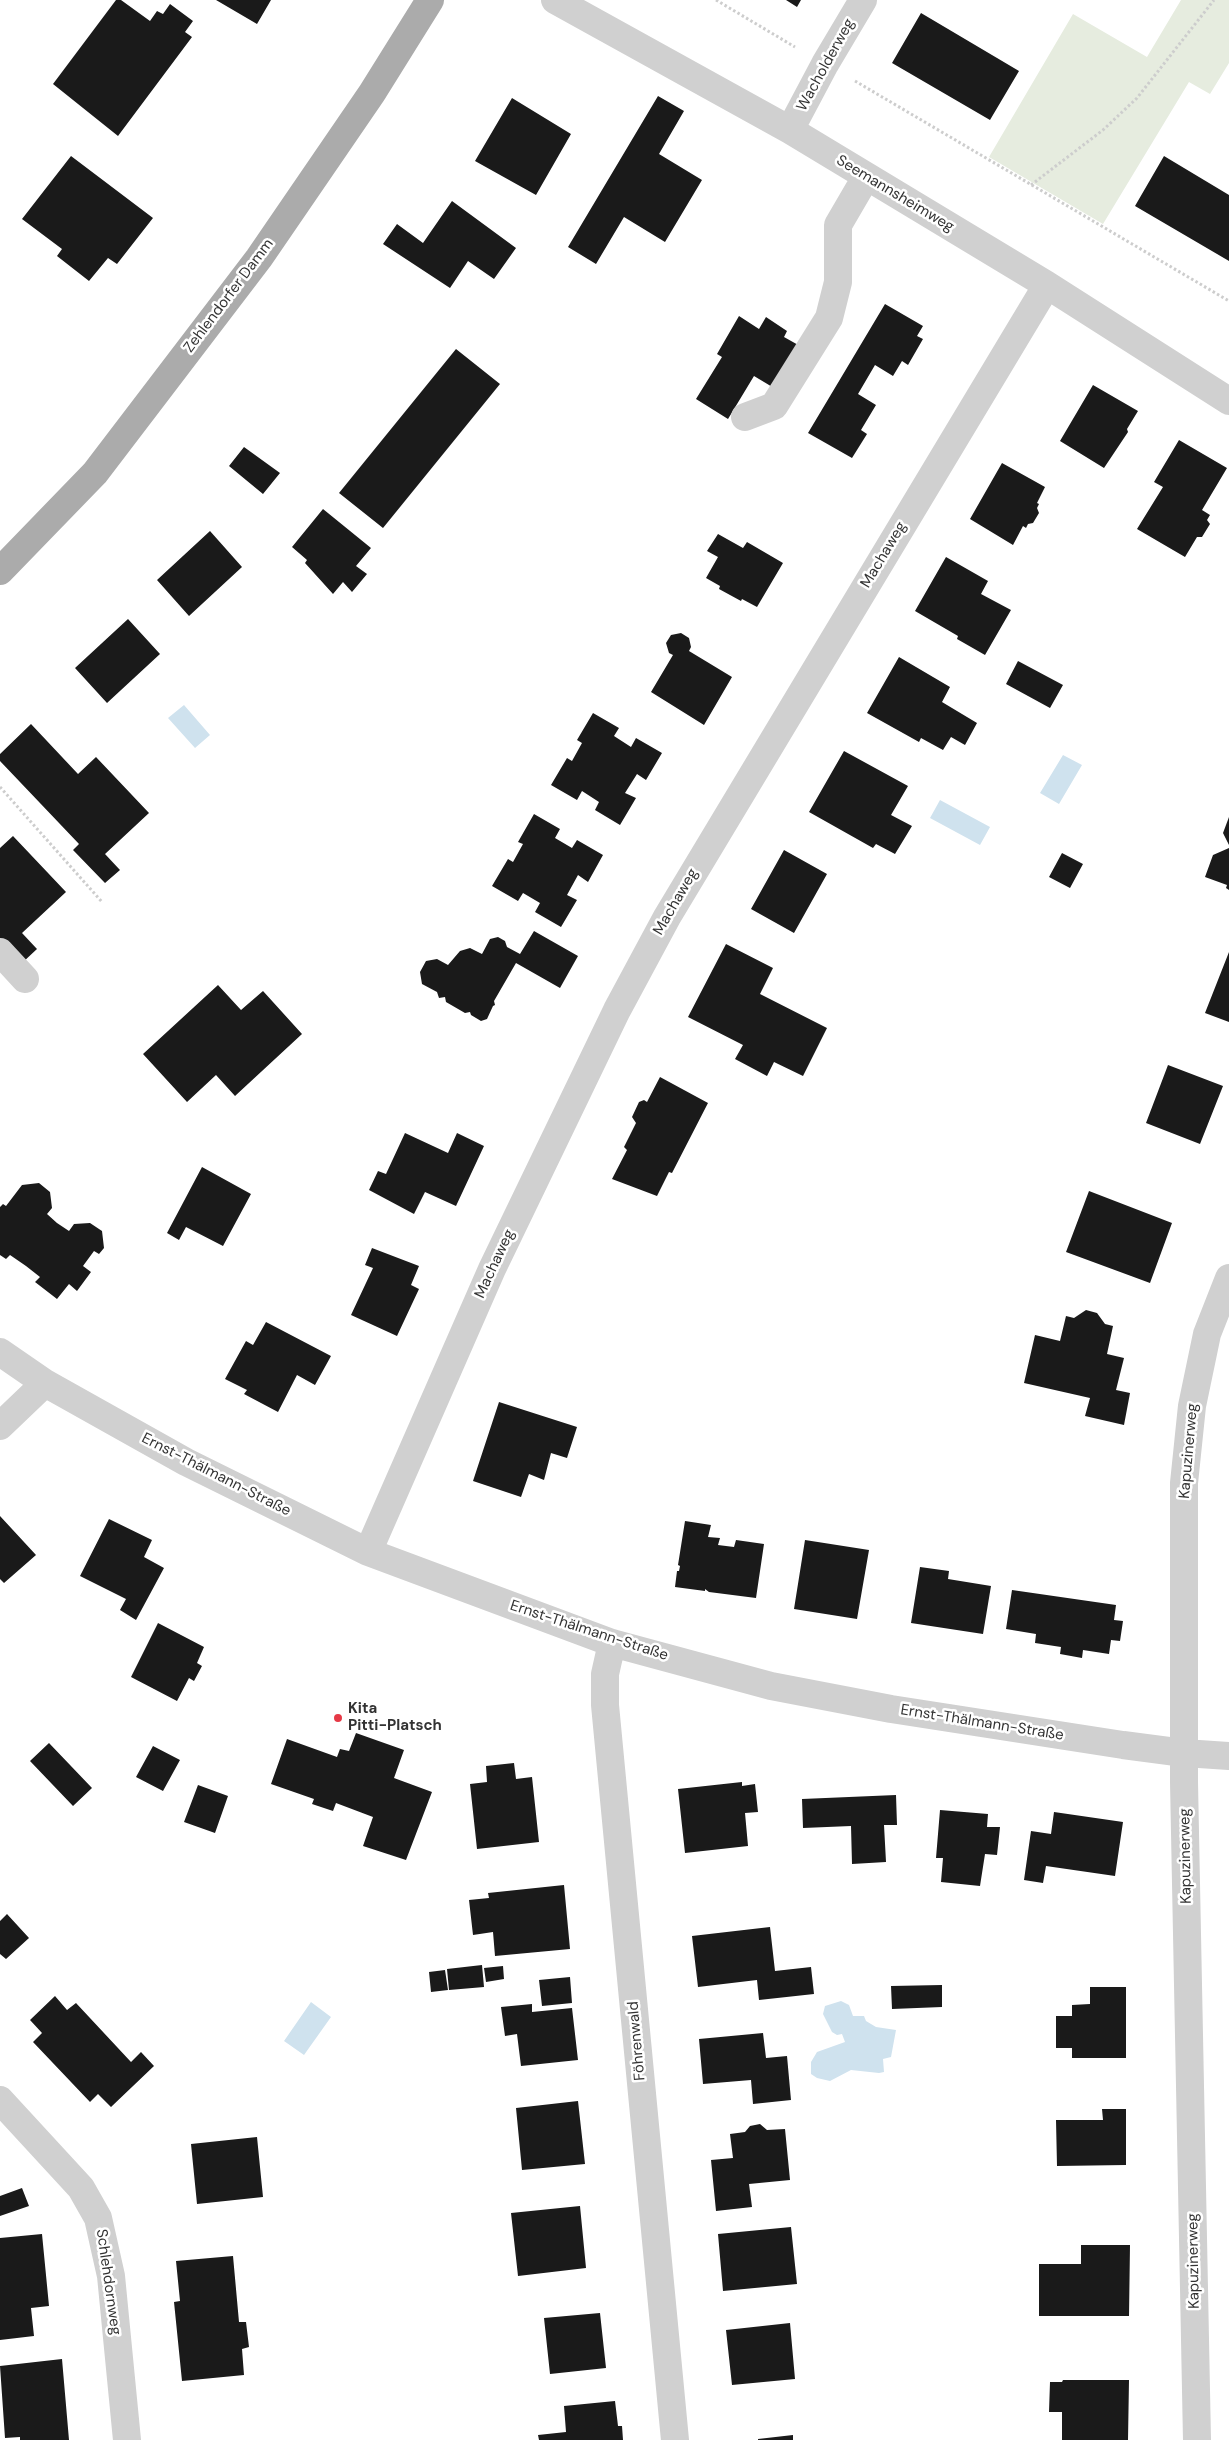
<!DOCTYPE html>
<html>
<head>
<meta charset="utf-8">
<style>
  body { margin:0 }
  canvas { display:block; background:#fff }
</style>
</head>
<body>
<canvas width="1229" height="2440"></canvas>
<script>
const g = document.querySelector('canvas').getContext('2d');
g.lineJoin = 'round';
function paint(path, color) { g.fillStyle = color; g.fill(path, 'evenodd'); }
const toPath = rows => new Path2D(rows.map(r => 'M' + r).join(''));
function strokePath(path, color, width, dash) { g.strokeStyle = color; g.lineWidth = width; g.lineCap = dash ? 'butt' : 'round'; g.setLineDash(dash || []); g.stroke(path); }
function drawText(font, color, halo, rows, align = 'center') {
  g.font = font + ' "DM Sans",sans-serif'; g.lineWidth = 5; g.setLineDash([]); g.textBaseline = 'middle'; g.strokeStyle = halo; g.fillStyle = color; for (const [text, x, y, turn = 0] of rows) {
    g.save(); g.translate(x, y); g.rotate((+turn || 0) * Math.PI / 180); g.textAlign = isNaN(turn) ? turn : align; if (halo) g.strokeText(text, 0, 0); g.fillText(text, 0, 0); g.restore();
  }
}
paint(toPath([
  [1181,0,1229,0,1229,63,1210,94,1189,82,1103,224,989,157,1073,14,1147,57]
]), '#e6ecdf');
paint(toPath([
  [184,705,210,735,195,748,168,718],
  [1063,755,1082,765,1059,804,1040,793],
  [940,800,990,827,980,845,930,818],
  [841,2001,849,2005,853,2016,864,2016,866,2021,876,2027,896,2030,891,2057,883,2059,884,2072,879,2073,851,2070,830,2081,817,2078,811,2074,811,2062,817,2052,845,2042,842,2034,837,2035,832,2032,823,2014,825,2006],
  [311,2002,331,2017,304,2055,284,2041]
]), '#cfe2ee');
paint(toPath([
  [116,0,121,0,150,21,157,11,163,14,170,4,193,21,185,32,192,37,118,136,53,84],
  [216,0,271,0,257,24],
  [786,0,801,0,797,7],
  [921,13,1019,71,990,120,892,63],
  [658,96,684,111,659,154,702,180,665,242,624,217,596,264,568,247],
  [512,98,571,134,536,195,475,161],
  [71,156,153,218,117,264,108,258,89,281,57,256,62,249,22,219],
  [1164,156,1229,195,1229,261,1135,206],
  [452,201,516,248,494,279,468,261,450,288,383,244,397,224,423,243],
  [885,304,923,326,917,336,923,339,908,365,902,361,893,376,875,365,858,394,876,405,861,430,867,434,852,458,808,433],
  [739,316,759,329,766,317,787,331,784,337,800,346,774,388,754,376,728,419,696,399,722,357,717,354],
  [456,349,500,384,383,528,339,493],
  [1093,385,1138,411,1127,429,1128,432,1104,468,1060,441],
  [1179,440,1227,468,1202,510,1210,515,1207,520,1210,524,1202,537,1197,537,1185,557,1137,529,1163,487,1154,482],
  [244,447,280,473,263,494,229,466],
  [1002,463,1045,487,1037,503,1039,504,1037,508,1039,513,1033,523,1028,524,1026,528,1023,526,1013,545,970,519],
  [323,509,371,548,356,566,367,574,352,592,343,582,333,594,305,563,307,560,292,547],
  [210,531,242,567,189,616,157,580],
  [718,534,743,548,747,542,783,563,757,607,742,599,741,601,719,589,720,586,706,578,718,557,707,551],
  [946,557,988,581,981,594,1011,610,985,655,957,639,958,636,915,611],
  [128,619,160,654,107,703,75,668],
  [681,633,689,638,691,647,689,651,732,677,704,725,651,692,673,655,669,653,666,643,671,635],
  [899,657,950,687,942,702,977,723,965,745,951,737,943,750,921,738,919,742,867,713],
  [1018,661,1063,685,1050,708,1006,684],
  [593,713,619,728,614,736,631,747,636,738,662,753,646,780,637,774,625,793,636,798,620,825,595,810,599,802,582,791,577,800,551,785,567,758,572,761,582,743,577,740],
  [31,724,78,774,96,757,149,813,105,854,120,870,105,883,73,850,79,844,0,761,0,754],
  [844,751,908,786,891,815,912,826,895,854,876,844,873,848,809,812],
  [534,814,560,829,555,838,572,848,577,840,603,855,588,882,578,875,567,895,577,900,561,927,535,912,540,903,523,893,518,901,492,886,508,859,513,862,523,844,518,842],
  [1229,817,1229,845,1223,833],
  [13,836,66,892,22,933,37,949,22,963,0,939,0,848],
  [1229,848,1229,890,1226,888,1227,885,1205,877,1213,855],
  [784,850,827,874,794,933,751,909],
  [1062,853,1083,864,1070,888,1049,877],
  [534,931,578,956,560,988,516,963,494,1001,495,1005,493,1006,487,1019,481,1021,471,1015,470,1012,465,1013,446,1002,445,997,439,998,437,992,422,984,420,972,426,961,437,959,448,965,460,951,470,948,482,954,490,939,498,937,505,941,507,947,520,954],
  [726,944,773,968,760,994,827,1028,803,1076,774,1062,767,1076,735,1059,743,1045,688,1017],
  [1229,952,1229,1022,1205,1013],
  [218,985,241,1010,263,991,302,1034,235,1096,216,1075,187,1102,143,1054],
  [1168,1065,1223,1086,1200,1144,1146,1123],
  [660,1077,708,1103,672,1173,669,1172,657,1196,612,1179,627,1150,624,1147,636,1123,632,1117,639,1102,644,1100,647,1102],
  [405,1133,448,1153,457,1133,484,1146,456,1206,425,1192,414,1214,369,1190,378,1171,386,1174],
  [202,1167,251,1194,223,1246,186,1227,179,1240,167,1233],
  [39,1183,50,1192,52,1208,47,1214,57,1223,69,1231,74,1224,90,1223,102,1231,104,1248,99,1254,94,1251,83,1266,91,1272,77,1291,69,1284,57,1299,35,1282,40,1277,26,1266,10,1255,6,1259,0,1255,0,1207,3,1204,6,1206,22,1185],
  [1089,1191,1172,1223,1150,1283,1066,1252],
  [372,1248,419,1266,411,1285,419,1289,397,1336,351,1315,373,1268,365,1265],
  [1086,1310,1097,1313,1105,1324,1113,1326,1107,1354,1124,1358,1116,1390,1130,1393,1124,1425,1085,1416,1090,1398,1024,1383,1035,1335,1060,1341,1066,1316,1074,1318],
  [266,1322,331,1356,315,1385,297,1375,278,1412,244,1394,247,1390,225,1379,246,1341,253,1345],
  [499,1402,577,1427,567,1458,551,1453,544,1480,529,1474,521,1497,473,1481],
  [0,1516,36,1555,4,1583,0,1579],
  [109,1519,152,1540,144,1557,164,1568,136,1620,120,1610,126,1599,80,1576],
  [685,1521,711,1525,708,1537,720,1538,718,1545,734,1547,736,1540,764,1544,756,1598,709,1592,705,1589,705,1591,675,1587,677,1571,679,1571,680,1566,678,1565],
  [805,1540,869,1550,857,1619,794,1609],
  [920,1567,949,1571,948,1579,991,1586,983,1634,911,1623],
  [1012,1590,1116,1605,1114,1620,1123,1621,1120,1641,1111,1640,1109,1654,1083,1650,1082,1658,1060,1654,1061,1647,1035,1643,1036,1634,1006,1629],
  [158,1623,204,1647,197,1663,202,1666,194,1681,189,1678,177,1701,131,1677],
  [356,1733,404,1750,394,1778,432,1792,406,1860,363,1846,373,1817,336,1803,333,1811,312,1804,314,1799,271,1784,287,1739,337,1757,340,1749,349,1751],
  [49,1743,92,1788,73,1806,30,1761],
  [153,1746,180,1760,163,1791,136,1777],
  [514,1763,516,1779,532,1777,539,1842,477,1849,470,1784,487,1782,486,1766],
  [742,1782,742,1786,755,1784,758,1812,745,1813,748,1846,685,1853,678,1789],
  [198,1785,228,1796,215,1833,184,1822],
  [896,1795,897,1825,884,1825,886,1862,852,1864,851,1826,803,1828,802,1799],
  [940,1810,988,1814,987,1827,1000,1827,997,1855,985,1854,980,1886,941,1882,943,1858,936,1858],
  [1054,1812,1123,1822,1115,1876,1046,1866,1043,1883,1024,1880,1031,1831,1051,1834],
  [564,1885,570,1949,495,1956,493,1932,473,1935,469,1900,489,1898,488,1893],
  [7,1914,29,1938,6,1959,0,1954,0,1921],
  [770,1927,775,1971,811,1967,814,1994,759,2000,757,1980,698,1987,692,1936],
  [482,1965,484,1987,449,1990,447,1969],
  [503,1966,504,1979,486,1982,484,1968],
  [445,1970,448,1990,431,1992,429,1972],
  [570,1977,572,2003,542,2006,539,1980],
  [942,1985,942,2007,892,2009,891,1986],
  [1090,1987,1126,1987,1126,2058,1072,2058,1072,2048,1056,2048,1056,2016,1072,2016,1072,2005,1090,2004],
  [55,1996,67,2010,76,2003,131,2062,141,2052,154,2066,111,2107,98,2094,90,2102,33,2042,42,2033,30,2020],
  [532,2004,532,2012,572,2008,578,2060,521,2066,517,2034,505,2036,501,2007],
  [763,2033,766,2058,787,2056,791,2100,753,2104,751,2080,703,2084,699,2039],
  [578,2101,585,2164,522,2170,516,2108],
  [1102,2109,1126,2109,1126,2165,1057,2166,1056,2120,1103,2120],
  [760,2124,767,2130,785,2129,790,2180,749,2184,752,2207,716,2211,711,2160,733,2158,730,2134,745,2132,750,2126],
  [257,2137,263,2197,197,2204,191,2144],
  [22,2188,29,2206,0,2216,0,2196],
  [580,2206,586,2268,518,2276,511,2213],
  [791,2227,797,2284,723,2291,718,2234],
  [42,2234,49,2306,31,2308,34,2336,0,2340,0,2238],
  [1081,2245,1130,2245,1129,2316,1039,2316,1039,2264,1081,2264],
  [233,2256,239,2322,246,2322,249,2347,242,2349,244,2375,182,2381,174,2302,180,2301,176,2261],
  [600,2313,606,2368,550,2374,544,2318],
  [790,2323,795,2379,732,2385,726,2330],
  [62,2359,69,2440,20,2440,20,2437,5,2438,0,2366],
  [1063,2380,1129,2380,1128,2440,1062,2440,1062,2412,1049,2412,1050,2382,1062,2382],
  [615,2401,618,2426,622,2426,623,2440,539,2440,538,2435,566,2432,564,2406],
  [793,2435,793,2440,758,2440,758,2439]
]), '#1a1a1a');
strokePath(toPath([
  [716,0,795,47],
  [855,81,1229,301],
  [1031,185,1103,130,1137,98,1214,0],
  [0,787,102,902]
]), '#cdcdcd', 3, [2.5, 2.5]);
strokePath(toPath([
  [555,0,790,130,1047,285,1229,401],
  [790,130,825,64,863,0],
  [745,417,774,406,829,318,838,282,838,225,866,177],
  [0,952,25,979],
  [0,1352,45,1383,186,1462,368,1552,612,1643,771,1686,891,1709,1123,1745,1184,1753,1229,1756],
  [0,1426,45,1383],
  [368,1552,492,1269,617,1010,667,917,1047,285],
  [612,1643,605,1674,605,1705,675,2440],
  [0,2100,81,2188,98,2218,111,2276,127,2440],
  [1197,2440,1184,1782,1184,1483,1192,1406,1207,1334,1229,1278]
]), '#d0d0d0', 28);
strokePath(toPath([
  [0,571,95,473,259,258,372,93,430,0]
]), '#ababab', 28);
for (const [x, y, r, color] of [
  [338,1718,5,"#e63946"]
]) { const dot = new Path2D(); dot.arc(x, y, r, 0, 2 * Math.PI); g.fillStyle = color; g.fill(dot); strokePath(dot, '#fff', 2); }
drawText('15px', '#333', '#fff', [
  ["Wacholderweg",826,65,-61],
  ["Seemannsheimweg",895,194,31],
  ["Zehlendorfer Damm",229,296,-53],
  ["Machaweg",884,555,-59],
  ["Machaweg",676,902,-60],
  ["Machaweg",495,1264,-65],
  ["Kapuzinerweg",1189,1451,-85],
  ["Ernst-Thälmann-Straße",216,1475,27],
  ["Ernst-Thälmann-Straße",589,1631,18],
  ["Ernst-Thälmann-Straße",982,1723,9],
  ["Kapuzinerweg",1186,1856,-91],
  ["Föhrenwald",637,2041,-95],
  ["Kapuzinerweg",1194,2261,-91],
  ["Schlehdornweg",108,2282,82]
]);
drawText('bold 15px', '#333', '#fff', [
  ["Kita",348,1709],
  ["Pitti-Platsch",348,1726]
], 'left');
</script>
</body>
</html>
